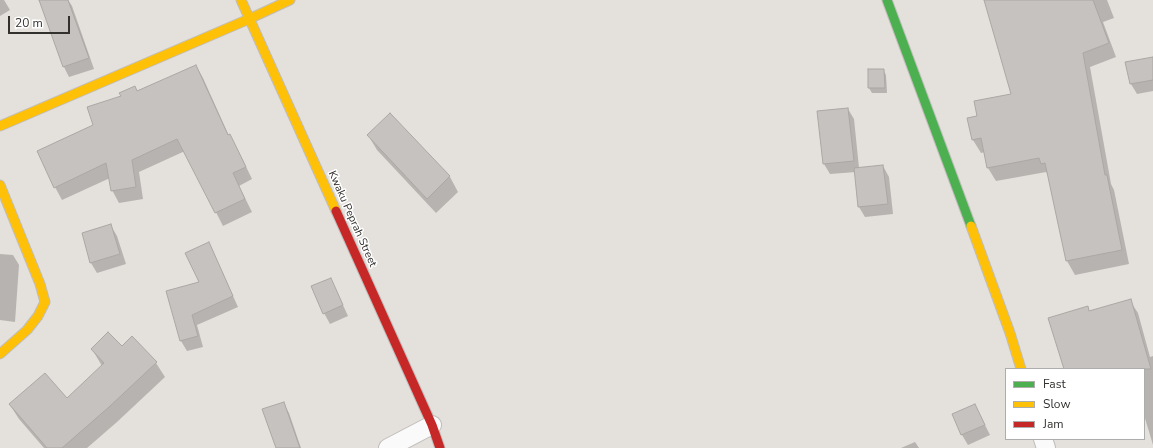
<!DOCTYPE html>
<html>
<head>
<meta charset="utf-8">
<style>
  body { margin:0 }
  #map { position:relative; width:1153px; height:448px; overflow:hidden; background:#e4e0dc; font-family:"Nunito Sans",sans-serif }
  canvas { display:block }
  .legend { position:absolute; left:1005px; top:368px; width:140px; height:72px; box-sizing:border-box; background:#fff; border:1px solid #adadab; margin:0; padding:5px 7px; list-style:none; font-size:12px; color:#33312e }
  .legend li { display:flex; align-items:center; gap:8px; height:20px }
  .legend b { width:20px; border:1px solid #adadab }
  .scale { position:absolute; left:8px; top:16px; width:62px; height:18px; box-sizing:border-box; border:2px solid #33312e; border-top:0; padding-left:5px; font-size:12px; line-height:14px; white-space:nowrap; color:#33312e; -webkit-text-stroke:3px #fff; paint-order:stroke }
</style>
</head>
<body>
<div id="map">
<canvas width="1153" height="448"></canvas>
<ul class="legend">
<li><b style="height:5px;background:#4caf50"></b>Fast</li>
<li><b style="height:5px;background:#ffc107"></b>Slow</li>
<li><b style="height:5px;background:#c62828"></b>Jam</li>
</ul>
<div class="scale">20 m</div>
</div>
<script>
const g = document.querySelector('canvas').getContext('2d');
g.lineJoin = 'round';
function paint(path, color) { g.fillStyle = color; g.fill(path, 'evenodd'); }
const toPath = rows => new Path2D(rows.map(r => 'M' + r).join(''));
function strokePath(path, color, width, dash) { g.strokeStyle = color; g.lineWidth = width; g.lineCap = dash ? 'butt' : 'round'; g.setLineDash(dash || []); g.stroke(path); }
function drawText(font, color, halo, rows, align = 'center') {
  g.font = font + ' "Nunito Sans",sans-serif'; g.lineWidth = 3; g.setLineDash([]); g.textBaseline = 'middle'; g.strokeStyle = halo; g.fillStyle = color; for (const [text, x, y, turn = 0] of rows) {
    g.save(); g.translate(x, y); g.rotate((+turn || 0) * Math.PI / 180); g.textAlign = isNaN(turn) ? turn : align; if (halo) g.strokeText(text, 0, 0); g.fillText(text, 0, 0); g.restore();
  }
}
paint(toPath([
  [0,0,4,0,10,10,0,16],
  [40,0,68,0,72,6,94,69,69,77,64,67],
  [993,0,1107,0,1114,18,1103,22,1116,57,1090,67,1111,184,1114,190,1129,264,1075,275,1067,261,1049,176,1046,172,996,181,988,168,985,152,981,153,973,140,978,116,1012,94],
  [1153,58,1153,91,1137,94,1131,84],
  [196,66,203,78,229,136,237,148,252,179,239,186,252,212,223,226,185,151,139,172,143,199,119,203,112,190,110,178,62,200,55,187,95,125,137,92],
  [869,70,883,70,886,75,887,93,872,93,869,88],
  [848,109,854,119,859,168,883,166,889,177,893,214,865,217,859,207,856,172,830,174,824,164,818,112],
  [390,114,450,177,458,192,436,213,377,150,368,135],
  [111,226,117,236,126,264,97,273,91,263],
  [209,243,214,254,238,307,197,325,203,347,187,351,181,341,168,292,200,283],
  [0,254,13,255,19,265,15,322,0,320],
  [330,279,336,290,348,316,330,324,324,313],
  [1130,301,1138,313,1150,357,1153,356,1153,445,1144,415,1144,369,1065,369,1087,307,1090,312],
  [122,348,156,363,165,377,117,422,87,448,44,448,19,419,10,405,67,400,102,366,92,349],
  [283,403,289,413,301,448,277,448],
  [975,405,990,435,968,445,962,435,953,415],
  [915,442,919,448,901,448]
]), '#0003');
const building = toPath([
  [39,0,68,0,89,58,63,67,39,0],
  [984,0,1093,0,1109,43,1083,53,1105,175,1107,175,1122,250,1066,261,1045,163,1041,164,1039,158,987,168,981,138,972,140,967,118,977,116,974,101,1011,94,984,0],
  [1153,57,1153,80,1130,84,1125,62,1153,57],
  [196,65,228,135,230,134,246,167,233,173,245,199,215,213,177,139,132,160,136,187,111,191,106,163,54,188,37,151,93,125,87,107,121,96,119,93,135,86,137,91,196,65],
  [868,69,884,69,885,88,868,88,868,69],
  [848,108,854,161,823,164,817,111,848,108],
  [390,113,450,176,427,199,367,135,390,113],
  [883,165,888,204,858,207,854,168,883,165],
  [111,224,120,254,90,263,82,233,111,224],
  [209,242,233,296,192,315,198,336,180,341,166,291,199,282,185,253,209,242],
  [331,278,343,305,323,314,311,286,331,278],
  [1131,299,1151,369,1064,369,1048,318,1088,306,1089,311,1131,299],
  [108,332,122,346,132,336,157,362,109,407,62,448,47,448,9,404,45,373,67,398,104,363,91,349,108,332],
  [284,402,300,448,276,448,262,409,284,402],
  [975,404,985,425,961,435,952,414,975,404]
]);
paint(building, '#c5c2bf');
strokePath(building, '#aaa7a4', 1);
const street = toPath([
  [1043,439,1046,448],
  [388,448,432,425]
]);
const fast = toPath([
  [887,0,971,226]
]);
const slow = toPath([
  [241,0,336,211],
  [0,126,249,19,290,0],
  [0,185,40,284,45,302,38,316,27,330,0,354],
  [971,226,1010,333,1021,369]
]);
const jam = toPath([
  [336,211,432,425,440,448]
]);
strokePath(street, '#c0bdbb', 20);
strokePath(fast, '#c0bdbb', 11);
strokePath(slow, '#c0bdbb', 11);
strokePath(jam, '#c0bdbb', 11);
strokePath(street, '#fbfafa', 18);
strokePath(fast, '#4caf50', 9);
strokePath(slow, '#ffc107', 9);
strokePath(jam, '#c62828', 9);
drawText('11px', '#33312e', '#fff', [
  ["Kwaku Peprah Street",352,219,66]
]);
</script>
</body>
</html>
